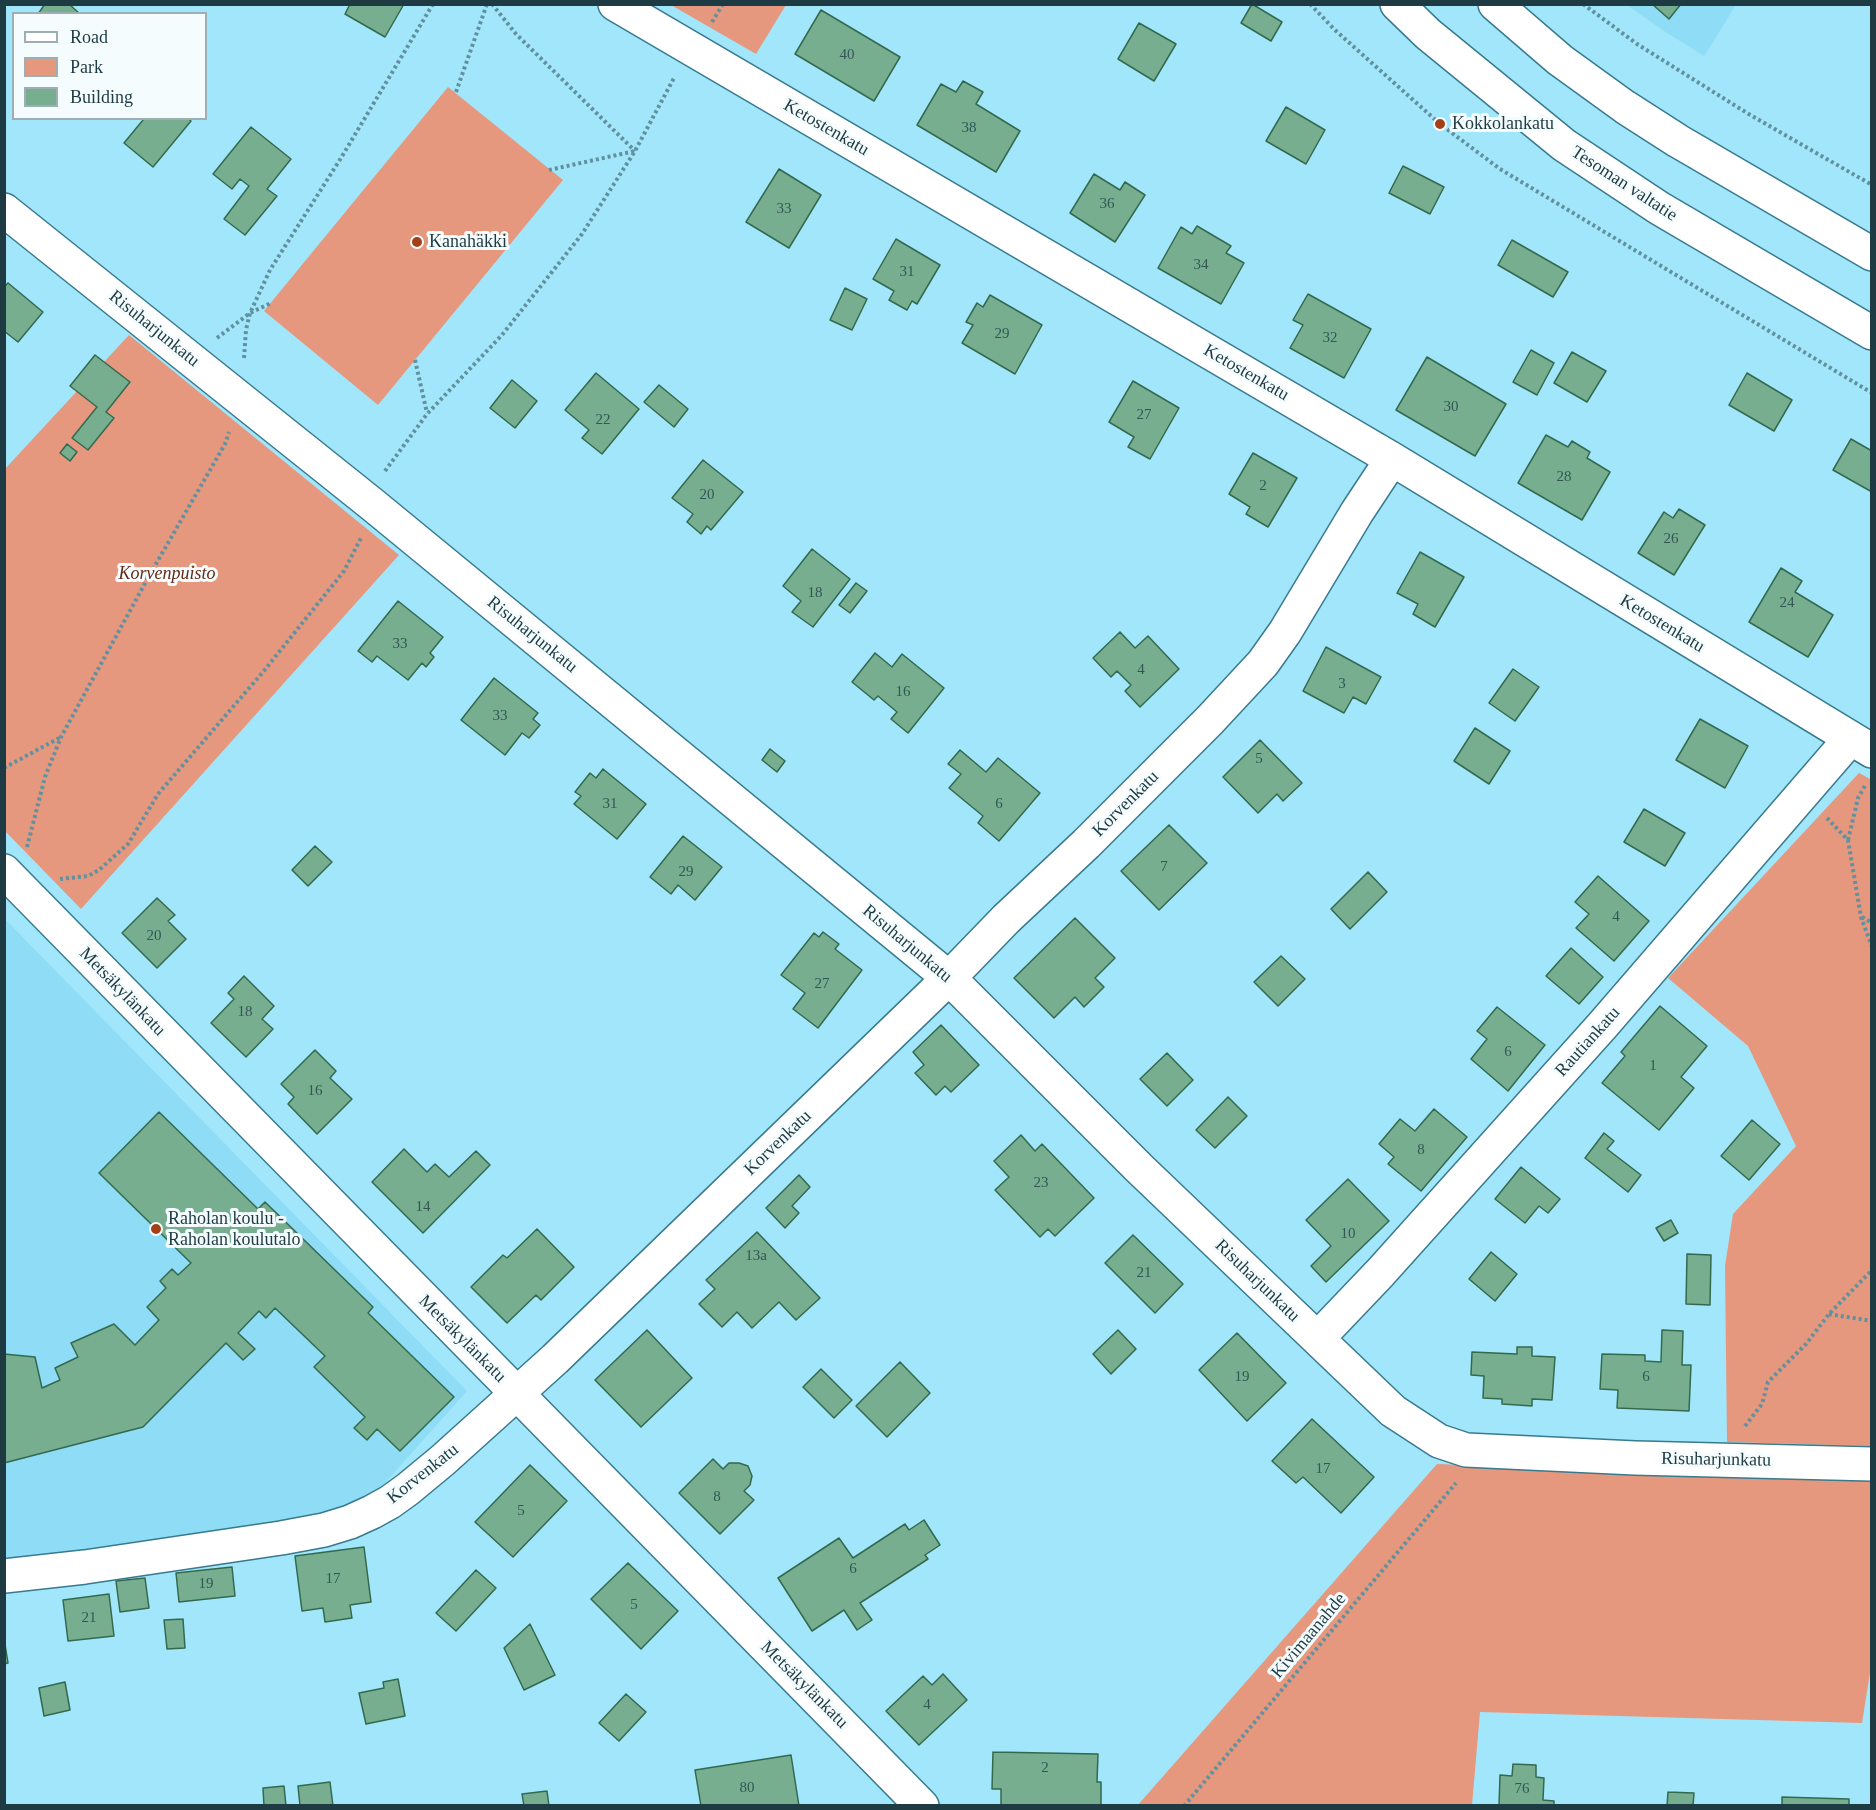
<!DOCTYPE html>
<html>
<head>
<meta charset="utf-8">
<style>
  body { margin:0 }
  #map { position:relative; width:1876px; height:1810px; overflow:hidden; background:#a2e6fb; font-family:Georgia,serif }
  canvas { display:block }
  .frame { position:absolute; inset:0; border:6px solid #1e3a42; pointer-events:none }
  .legend { position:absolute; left:12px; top:12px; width:195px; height:108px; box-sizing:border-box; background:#f5fcfe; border:2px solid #9faeb3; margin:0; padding:8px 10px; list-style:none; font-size:18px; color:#1e3a42 }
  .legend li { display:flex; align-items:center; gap:12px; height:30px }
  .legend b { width:30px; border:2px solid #9faeb3 }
</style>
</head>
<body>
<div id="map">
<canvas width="1876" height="1810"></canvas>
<div class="frame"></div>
<ul class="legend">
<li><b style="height:8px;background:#fff"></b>Road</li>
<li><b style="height:16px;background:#e5987d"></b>Park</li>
<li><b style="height:16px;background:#76ae8f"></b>Building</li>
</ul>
</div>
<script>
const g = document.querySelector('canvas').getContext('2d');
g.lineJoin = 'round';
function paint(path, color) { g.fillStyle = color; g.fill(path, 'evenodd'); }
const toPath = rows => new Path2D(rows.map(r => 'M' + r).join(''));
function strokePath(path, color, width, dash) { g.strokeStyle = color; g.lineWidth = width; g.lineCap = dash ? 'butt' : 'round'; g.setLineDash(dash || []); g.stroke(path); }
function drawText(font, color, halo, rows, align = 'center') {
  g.font = font + ' Georgia,serif'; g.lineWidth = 6; g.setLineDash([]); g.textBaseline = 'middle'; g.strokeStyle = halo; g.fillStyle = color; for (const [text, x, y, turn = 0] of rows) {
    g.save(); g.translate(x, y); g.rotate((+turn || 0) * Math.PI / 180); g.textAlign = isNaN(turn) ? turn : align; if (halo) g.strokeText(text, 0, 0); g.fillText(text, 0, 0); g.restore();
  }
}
paint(toPath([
  [1627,5,1736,5,1704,56,1664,31],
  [4,918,467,1391,383,1485,337,1511,258,1527,122,1547,5,1559]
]), '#8edcf5');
paint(toPath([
  [671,5,786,5,756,54],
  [448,87,563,180,378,405,264,311],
  [129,335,399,555,81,909,5,831,4,470],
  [1859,773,1872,780,1871,1446,1727,1442,1725,1266,1733,1214,1796,1146,1748,1046,1668,978],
  [1437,1464,1871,1480,1872,1660,1862,1723,1480,1712,1472,1805,1137,1806]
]), '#e5987d');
const building = toPath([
  [45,4,69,4,80,14,38,14,45,4],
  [350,4,404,4,385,37,345,14,350,4],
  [1252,4,1282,22,1271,41,1241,23,1252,4],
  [1652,4,1681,4,1669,19,1652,4],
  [821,10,900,57,874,101,795,54,821,10],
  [1139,23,1176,44,1154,81,1118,59,1139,23],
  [963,81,983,92,976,104,1020,131,996,172,917,125,941,84,956,92,963,81],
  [1286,107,1325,130,1306,164,1266,141,1286,107],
  [141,118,188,118,191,121,153,167,124,143,143,120,141,118],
  [251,127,291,159,267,189,277,196,245,235,224,219,249,186,240,179,232,189,213,174,251,127],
  [1403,166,1444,187,1430,214,1389,193,1403,166],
  [779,169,821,195,789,248,746,222,779,169],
  [1094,174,1120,190,1125,182,1145,195,1115,242,1070,213,1094,174],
  [1197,226,1231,246,1226,253,1244,263,1221,304,1158,268,1181,227,1192,234,1197,226],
  [896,239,940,265,917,304,912,301,907,310,889,300,894,291,873,279,896,239],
  [1512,240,1568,272,1553,297,1498,265,1512,240],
  [8,283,43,312,18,342,4,331,4,287,8,283],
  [845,288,867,299,852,330,830,320,845,288],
  [1308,294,1371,329,1344,378,1290,348,1303,325,1293,320,1308,294],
  [990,295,1042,325,1015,374,962,343,973,325,966,322,977,303,983,307,990,295],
  [1531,350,1554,363,1537,395,1513,382,1531,350],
  [1572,352,1606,371,1587,402,1554,383,1572,352],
  [95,355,130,382,106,412,114,418,88,450,72,438,97,407,70,386,95,355],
  [1427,357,1506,404,1475,456,1396,410,1427,357],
  [596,373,639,409,602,454,582,438,589,430,565,410,596,373],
  [1747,373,1792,400,1774,431,1729,405,1747,373],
  [512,380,537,401,515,428,490,408,512,380],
  [1133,381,1179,408,1150,459,1128,447,1134,437,1109,422,1133,381],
  [659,385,688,409,674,427,644,402,659,385],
  [1546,435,1568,447,1572,441,1590,452,1587,458,1610,472,1582,520,1518,483,1546,435],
  [1851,439,1872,451,1872,492,1833,470,1851,439],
  [67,444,77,452,70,461,60,453,67,444],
  [1253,453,1297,478,1268,527,1246,514,1250,507,1229,494,1253,453],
  [703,460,743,492,711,530,707,526,701,534,687,522,693,514,672,498,703,460],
  [1679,509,1705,525,1674,575,1638,553,1664,512,1673,518,1679,509],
  [812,549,850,579,813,627,792,612,801,601,783,586,812,549],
  [1420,552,1464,577,1435,627,1413,614,1418,604,1397,593,1420,552],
  [1781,568,1802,581,1795,592,1833,615,1808,657,1749,622,1781,568],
  [856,583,867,591,850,613,839,605,856,583],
  [398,601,443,637,430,653,434,657,426,667,422,663,408,680,377,656,372,662,358,651,398,601],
  [1120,632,1135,648,1148,636,1179,669,1140,707,1125,691,1131,685,1117,671,1111,677,1093,658,1120,632],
  [1326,647,1381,677,1366,704,1353,697,1344,713,1303,691,1326,647],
  [875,653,892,667,902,654,944,688,908,733,891,719,897,712,878,696,874,700,852,682,875,653],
  [1513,669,1539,687,1515,721,1489,703,1513,669],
  [494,678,538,713,533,719,540,725,529,738,522,733,505,755,461,720,494,678],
  [1700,719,1748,746,1725,788,1676,760,1700,719],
  [1475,728,1510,751,1489,784,1454,761,1475,728],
  [1260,740,1302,783,1283,801,1277,794,1258,813,1223,777,1260,740],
  [770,749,785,761,777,772,762,760,770,749],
  [960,750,986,772,998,758,1040,793,999,841,978,823,983,816,949,788,961,774,948,764,960,750],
  [603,769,646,804,617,839,574,804,581,796,575,792,590,773,596,778,603,769],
  [1644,809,1685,833,1665,866,1624,842,1644,809],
  [1169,825,1207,863,1159,910,1121,871,1169,825],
  [683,836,722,867,695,900,678,885,671,894,650,877,683,836],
  [315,846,332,862,308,886,292,870,315,846],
  [1368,872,1387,892,1350,929,1331,909,1368,872],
  [1598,876,1649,921,1614,961,1576,928,1589,914,1575,902,1598,876],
  [157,898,175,915,168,921,186,939,157,968,122,933,157,898],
  [1075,918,1115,958,1095,978,1104,987,1084,1007,1075,997,1054,1018,1014,978,1075,918],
  [823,932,839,944,835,949,862,970,818,1028,793,1009,805,993,781,975,814,933,819,937,823,932],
  [1571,948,1603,977,1579,1004,1546,976,1571,948],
  [1281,956,1305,979,1278,1006,1254,982,1281,956],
  [244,976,274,1006,262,1019,273,1029,246,1057,211,1023,234,999,228,993,244,976],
  [1660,1006,1707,1046,1681,1077,1694,1088,1659,1130,1602,1083,1625,1056,1621,1052,1660,1006],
  [1497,1007,1545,1045,1508,1091,1471,1059,1487,1039,1477,1031,1497,1007],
  [941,1025,979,1065,951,1092,945,1086,936,1095,915,1073,924,1065,913,1052,941,1025],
  [315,1050,336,1071,330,1078,352,1099,317,1134,288,1104,294,1097,281,1084,315,1050],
  [1167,1053,1193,1080,1167,1106,1140,1079,1167,1053],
  [1228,1097,1247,1116,1215,1148,1196,1130,1228,1097],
  [1434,1109,1467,1137,1421,1191,1388,1164,1394,1157,1379,1144,1400,1119,1415,1131,1434,1109],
  [159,1112,258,1209,265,1202,373,1307,368,1313,454,1397,400,1451,377,1429,367,1440,354,1428,365,1417,314,1367,325,1356,275,1308,266,1318,259,1311,238,1333,255,1349,243,1360,226,1343,143,1427,4,1463,4,1354,35,1357,42,1388,60,1380,55,1368,78,1357,71,1343,114,1324,135,1345,159,1320,147,1307,166,1288,160,1281,172,1269,178,1275,191,1263,99,1173,159,1112],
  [1752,1120,1780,1144,1749,1180,1721,1156,1752,1120],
  [1604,1133,1614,1141,1607,1149,1641,1175,1628,1192,1585,1158,1604,1133],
  [1021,1135,1035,1151,1042,1144,1094,1198,1055,1236,1048,1229,1040,1237,995,1190,1009,1177,994,1161,1021,1135],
  [404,1149,427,1172,435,1164,449,1177,476,1151,490,1165,423,1233,372,1182,404,1149],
  [1521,1167,1560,1199,1548,1213,1539,1206,1525,1223,1495,1199,1521,1167],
  [799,1175,810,1187,792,1206,799,1213,785,1228,766,1208,799,1175],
  [1348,1179,1389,1221,1326,1282,1311,1266,1331,1246,1306,1220,1348,1179],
  [1671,1220,1678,1233,1664,1241,1656,1228,1671,1220],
  [537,1229,574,1267,541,1300,536,1295,507,1323,471,1287,503,1255,507,1258,537,1229],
  [757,1232,820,1298,796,1320,779,1302,752,1328,737,1312,722,1327,699,1304,715,1289,706,1280,757,1232],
  [1133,1235,1183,1284,1155,1313,1105,1263,1133,1235],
  [1491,1252,1517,1274,1495,1301,1469,1279,1491,1252],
  [1687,1254,1711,1255,1710,1305,1686,1304,1687,1254],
  [647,1330,692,1378,641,1427,595,1380,647,1330],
  [1118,1330,1136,1349,1111,1374,1093,1354,1118,1330],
  [1662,1330,1683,1331,1682,1365,1691,1365,1689,1411,1617,1408,1618,1390,1600,1389,1602,1354,1645,1355,1645,1361,1661,1362,1662,1330],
  [1237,1333,1286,1383,1247,1421,1199,1370,1237,1333],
  [1517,1347,1532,1347,1532,1356,1555,1357,1552,1400,1532,1399,1532,1406,1502,1404,1502,1399,1483,1398,1484,1376,1471,1375,1472,1352,1517,1354,1517,1347],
  [900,1362,930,1393,887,1437,856,1406,900,1362],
  [821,1369,852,1400,834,1418,803,1387,821,1369],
  [1312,1419,1374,1477,1341,1513,1303,1477,1296,1483,1272,1461,1312,1419],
  [713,1459,723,1469,729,1463,739,1463,748,1466,752,1476,750,1485,744,1491,754,1500,720,1534,679,1493,713,1459],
  [530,1465,567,1501,513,1557,475,1522,530,1465],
  [924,1520,940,1545,925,1555,928,1559,860,1603,872,1620,857,1630,844,1610,812,1631,778,1578,839,1538,853,1558,905,1524,909,1530,924,1520],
  [364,1547,371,1602,350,1605,352,1618,325,1622,323,1608,302,1611,295,1556,364,1547],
  [628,1563,678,1611,641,1649,591,1599,628,1563],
  [232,1567,235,1596,179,1602,176,1573,232,1567],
  [476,1570,496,1588,456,1631,436,1613,476,1570],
  [145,1578,149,1608,120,1612,116,1581,145,1578],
  [109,1594,114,1636,68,1641,63,1600,109,1594],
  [183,1619,185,1648,167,1649,164,1620,183,1619],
  [530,1624,555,1675,524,1690,504,1648,530,1624],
  [4,1638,8,1663,4,1664,4,1638],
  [943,1674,967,1700,919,1745,886,1711,923,1676,932,1685,943,1674],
  [398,1679,405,1716,366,1724,359,1693,384,1688,383,1682,398,1679],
  [65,1682,70,1710,44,1716,39,1688,65,1682],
  [626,1694,646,1712,619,1741,599,1723,626,1694],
  [993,1752,1098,1754,1097,1782,1101,1782,1101,1806,1001,1806,1001,1789,992,1789,993,1752],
  [791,1755,799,1806,701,1806,695,1770,791,1755],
  [1513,1764,1536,1765,1536,1777,1544,1778,1543,1800,1554,1801,1554,1806,1499,1806,1500,1775,1512,1776,1513,1764],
  [330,1782,333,1806,300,1806,298,1786,330,1782],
  [284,1786,286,1806,264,1806,263,1788,284,1786],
  [547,1791,549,1806,524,1806,522,1794,547,1791],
  [1668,1792,1694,1793,1693,1806,1667,1806,1668,1792],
  [1782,1797,1849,1799,1849,1806,1782,1806,1782,1797]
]);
paint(building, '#76ae8f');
strokePath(building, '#336a4f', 1.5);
const street = toPath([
  [615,4,1392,459,1872,751],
  [4,210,373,505,949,978,1139,1168,1393,1411,1439,1441,1466,1450,1635,1458,1872,1464],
  [4,871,922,1806],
  [1318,1338,1380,1273,1602,1026,1850,739],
  [4,1576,85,1567,281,1538,324,1530,350,1522,372,1512,390,1502,408,1489,443,1460,555,1359,949,978,1006,919,1086,844,1210,720,1263,663,1285,632,1357,512,1392,459]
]);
const primary = toPath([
  [1397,4,1428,34,1564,145,1659,208,1872,333],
  [1495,4,1560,60,1625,107,1678,141,1872,254]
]);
strokePath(street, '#387a8e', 36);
strokePath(primary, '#387a8e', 36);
strokePath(toPath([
  [492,4,516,34,635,151],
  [1310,4,1334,29,1440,124,1500,169,1872,393],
  [1583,4,1637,44,1747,113,1872,185],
  [712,22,723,4],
  [456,92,487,4],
  [549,170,635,151],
  [217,338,250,313,271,303],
  [244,358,246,330,250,313,270,270,341,158,433,4],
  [415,360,427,413],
  [385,471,427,414,502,335,582,234,635,151,674,78],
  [4,768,61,737],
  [1827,818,1848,840,1861,917,1872,947],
  [1848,840,1858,798,1866,784],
  [27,847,45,777,61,737,149,576,225,444,229,432],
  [60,879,88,876,99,870,128,844,158,794,263,672,344,571,361,538],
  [1862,917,1872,923],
  [1829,1314,1872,1321],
  [1745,1426,1762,1404,1768,1382,1806,1344,1829,1314,1872,1270],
  [1184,1806,1456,1483]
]), '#6191a0', 4, [3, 3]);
strokePath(street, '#fff', 33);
strokePath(primary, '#fff', 33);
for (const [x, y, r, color] of [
  [1440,124,6,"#a54016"],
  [417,242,6,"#a54016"],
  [156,1229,6,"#a54016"]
]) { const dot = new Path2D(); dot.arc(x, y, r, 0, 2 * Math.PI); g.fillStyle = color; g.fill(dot); strokePath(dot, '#f5fcfe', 2); }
drawText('15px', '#345755', null, [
  ["40",847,55],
  ["38",969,128],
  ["36",1107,204],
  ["33",784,209],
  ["34",1201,265],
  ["31",907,272],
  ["29",1002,334],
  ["32",1330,338],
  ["30",1451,407],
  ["27",1144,415],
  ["22",603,420],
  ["28",1564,477],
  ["2",1263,486],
  ["20",707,495],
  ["26",1671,539],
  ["18",815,593],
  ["24",1787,603],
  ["33",400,644],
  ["4",1141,670],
  ["3",1342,684],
  ["16",903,692],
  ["33",500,716],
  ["5",1259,759],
  ["31",610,804],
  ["6",999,804],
  ["7",1164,867],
  ["29",686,872],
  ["4",1616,917],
  ["20",154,936],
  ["27",822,984],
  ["18",245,1012],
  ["6",1508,1052],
  ["1",1653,1066],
  ["16",315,1091],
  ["8",1421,1150],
  ["23",1041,1183],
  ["14",423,1207],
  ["10",1348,1234],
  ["13a",756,1256],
  ["21",1144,1273],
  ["19",1242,1377],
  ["6",1646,1377],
  ["17",1323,1469],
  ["8",717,1497],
  ["5",521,1511],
  ["6",853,1569],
  ["17",333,1579],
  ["19",206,1584],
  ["5",634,1605],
  ["21",89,1618],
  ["4",927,1705],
  ["2",1045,1768],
  ["80",747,1788],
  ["76",1522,1789]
]);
drawText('18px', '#1e3a42', '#f5fcfe', [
  ["Kokkolankatu",1452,124],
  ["Kanahäkki",429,242],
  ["Raholan koulu -",168,1219],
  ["Raholan koulutalo",168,1240]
], 'left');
drawText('18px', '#1e3a42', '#f5fcfe', [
  ["Ketostenkatu",826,128,30],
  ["Tesoman valtatie",1624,184,33],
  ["Risuharjunkatu",154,329,39],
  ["Ketostenkatu",1246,373,30],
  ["Ketostenkatu",1662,624,31],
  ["Risuharjunkatu",532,635,39],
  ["Korvenkatu",1126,804,-45],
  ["Risuharjunkatu",907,944,40],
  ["Metsäkylänkatu",122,992,46],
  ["Rautiankatu",1588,1042,-48],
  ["Korvenkatu",778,1143,-44],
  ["Risuharjunkatu",1257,1281,44],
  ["Metsäkylänkatu",462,1339,45],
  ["Risuharjunkatu",1716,1460,1],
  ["Korvenkatu",423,1474,-38],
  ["Kivimaanahde",1309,1636,-50],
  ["Metsäkylänkatu",804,1685,45]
]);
drawText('italic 18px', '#652b16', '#f5fcfe', [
  ["Korvenpuisto",167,574]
]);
</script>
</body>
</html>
